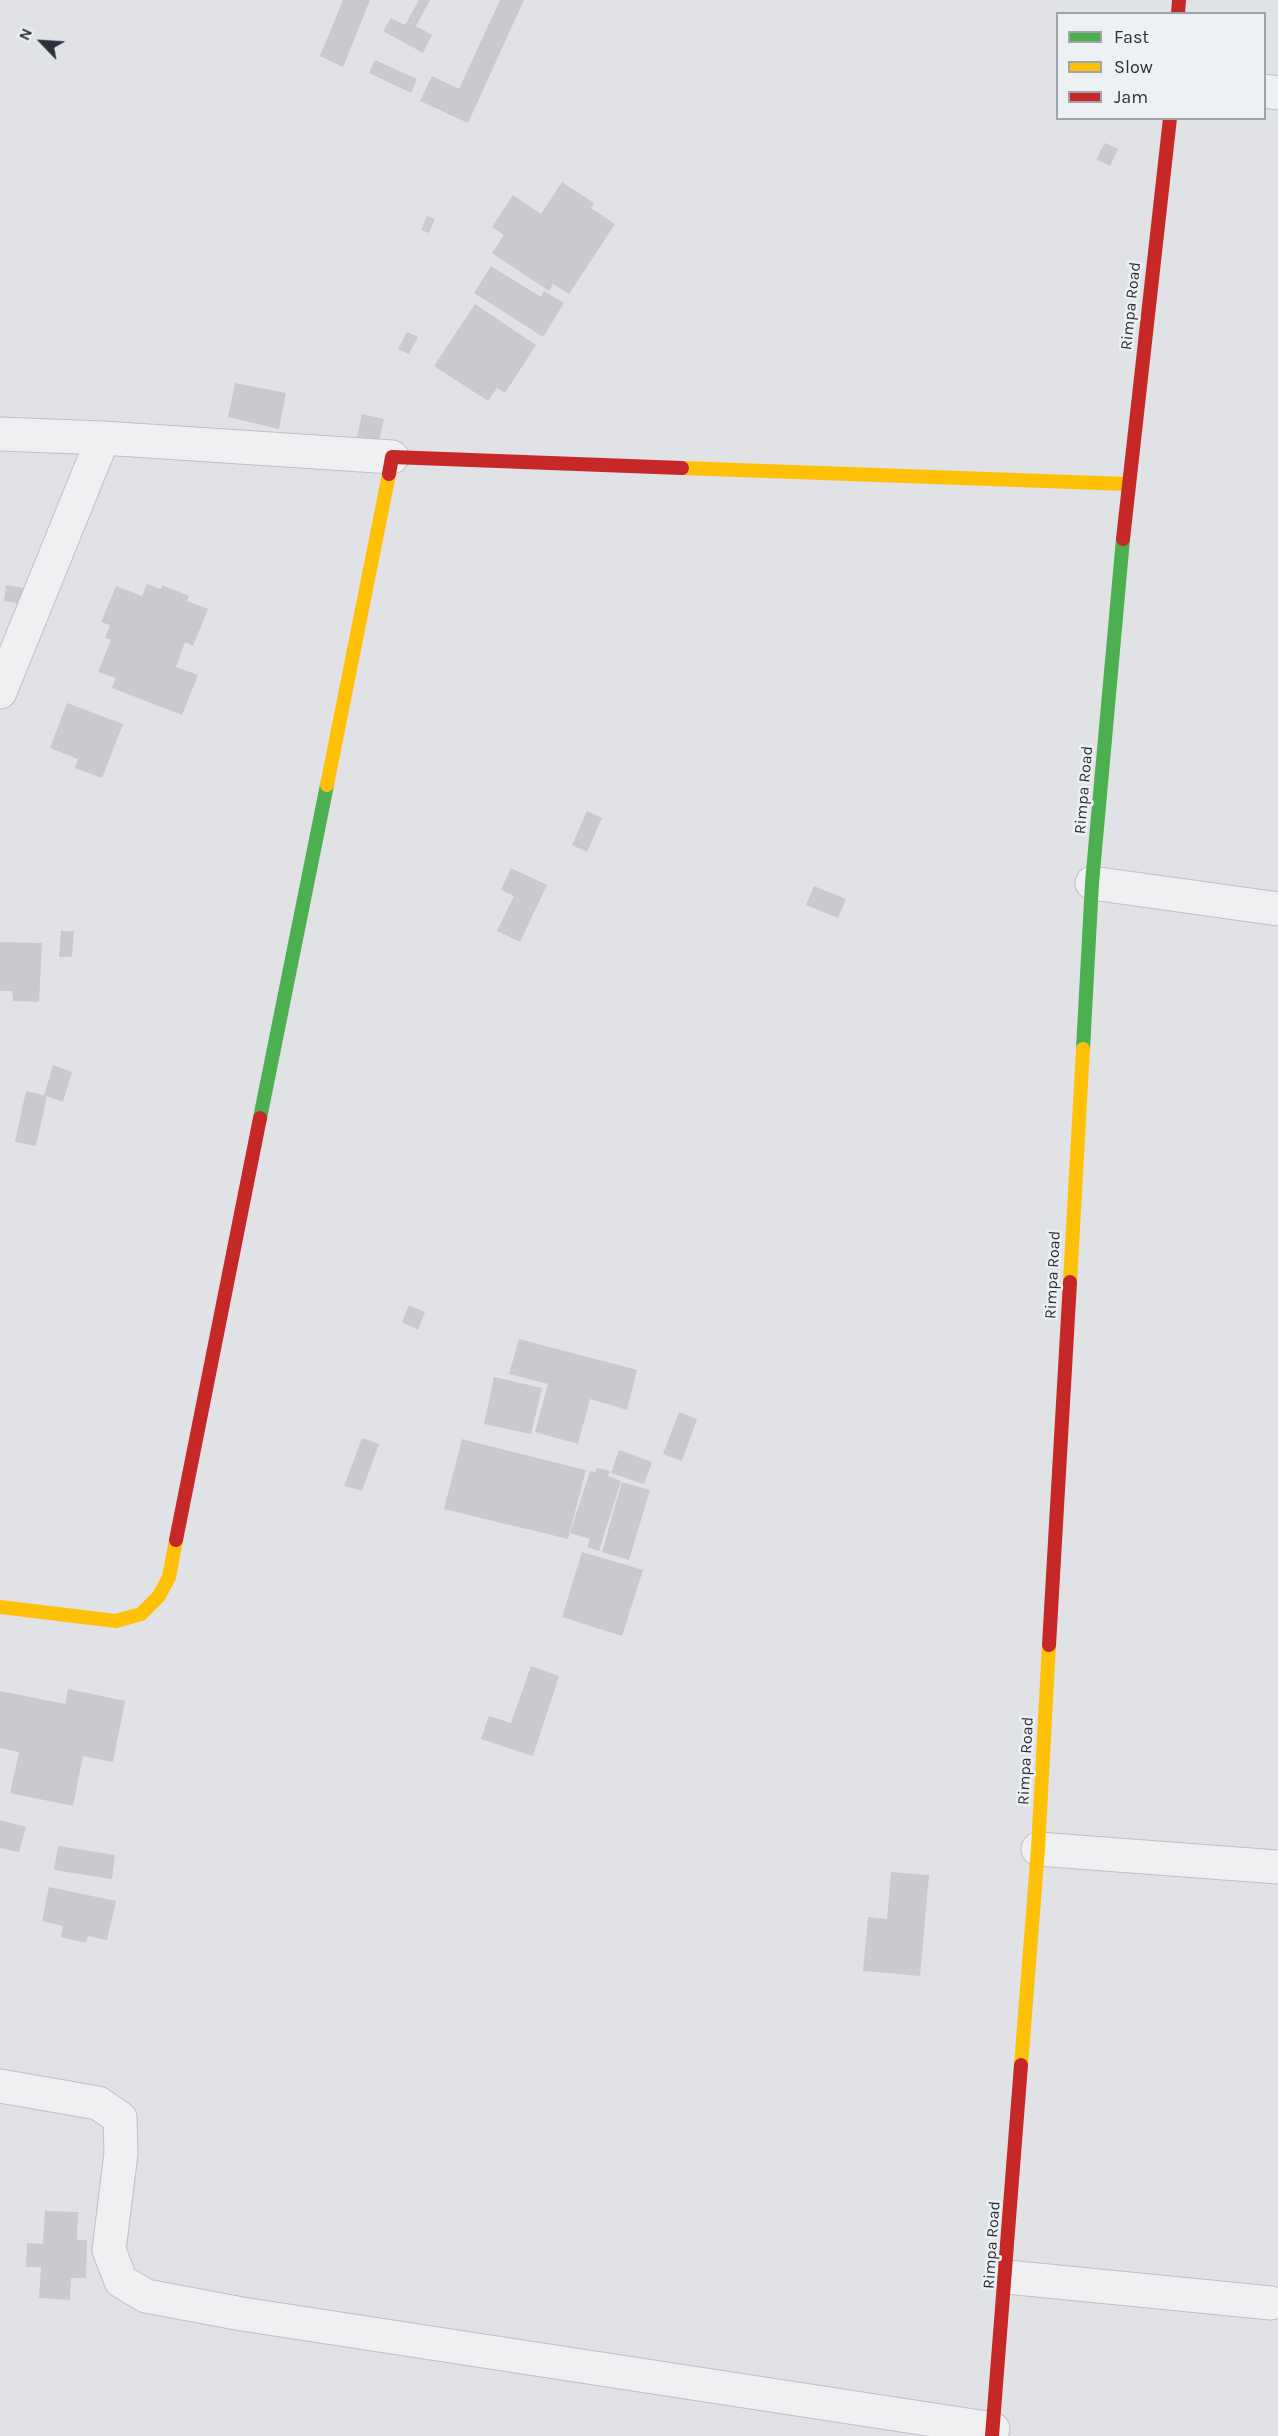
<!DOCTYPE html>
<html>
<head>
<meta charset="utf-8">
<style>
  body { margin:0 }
  #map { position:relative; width:1278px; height:2436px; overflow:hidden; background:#e0e2e5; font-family:Karla,sans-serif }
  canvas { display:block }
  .legend { position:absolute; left:1056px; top:12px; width:210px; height:108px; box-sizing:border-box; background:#eef1f4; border:2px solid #9fa4aa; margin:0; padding:8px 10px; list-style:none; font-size:18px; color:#29303c }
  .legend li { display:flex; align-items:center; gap:12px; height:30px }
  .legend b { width:30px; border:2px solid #9fa4aa }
  .north { position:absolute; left:12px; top:12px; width:60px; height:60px; -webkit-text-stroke:4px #eef1f4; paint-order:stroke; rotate:295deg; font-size:16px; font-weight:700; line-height:24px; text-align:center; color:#29303c }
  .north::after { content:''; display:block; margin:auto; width:21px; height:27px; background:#29303c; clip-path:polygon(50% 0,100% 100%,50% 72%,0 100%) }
</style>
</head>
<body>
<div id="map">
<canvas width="1278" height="2436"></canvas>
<ul class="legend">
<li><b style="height:8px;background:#4caf50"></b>Fast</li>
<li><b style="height:8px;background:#ffc107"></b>Slow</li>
<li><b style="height:8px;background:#c62828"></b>Jam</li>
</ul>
<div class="north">N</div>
</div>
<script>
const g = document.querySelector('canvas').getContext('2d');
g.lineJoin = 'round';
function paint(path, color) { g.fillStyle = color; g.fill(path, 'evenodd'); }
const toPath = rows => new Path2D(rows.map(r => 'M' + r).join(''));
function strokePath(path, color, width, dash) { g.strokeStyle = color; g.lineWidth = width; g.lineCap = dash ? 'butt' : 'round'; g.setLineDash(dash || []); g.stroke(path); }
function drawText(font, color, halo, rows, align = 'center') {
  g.font = font + ' Karla,sans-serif'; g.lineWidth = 5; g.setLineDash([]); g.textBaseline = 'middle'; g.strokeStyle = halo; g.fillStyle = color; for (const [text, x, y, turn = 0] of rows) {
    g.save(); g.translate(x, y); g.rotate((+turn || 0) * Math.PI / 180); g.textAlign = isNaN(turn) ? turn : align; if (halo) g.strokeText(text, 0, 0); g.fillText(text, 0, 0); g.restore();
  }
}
paint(toPath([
  [343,0,370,0,343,67,320,56],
  [419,0,430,0,416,26,432,35,423,53,383,31,391,18,405,25],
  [500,0,524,0,468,123,420,101,432,76,459,89],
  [375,60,417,79,411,93,369,73],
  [1105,143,1118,149,1110,166,1096,159],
  [562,182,594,203,591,208,615,224,569,294,553,284,549,291,492,253,504,235,492,227,513,195,541,214],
  [427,216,435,219,429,233,421,230],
  [491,266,541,297,544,291,564,303,543,337,474,293],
  [475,304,536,345,505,393,497,388,488,401,434,366],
  [407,332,418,337,409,354,398,349],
  [235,383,286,393,279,429,228,417],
  [362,414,384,419,379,441,357,437],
  [147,584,161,589,162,585,189,596,187,601,208,609,193,646,185,642,176,667,198,675,182,715,112,688,116,678,98,672,111,640,105,638,110,625,101,622,116,586,142,596],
  [6,585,25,588,23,604,4,601],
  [67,703,123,724,102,778,75,768,78,759,50,748],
  [587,811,602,818,587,852,572,845],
  [511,868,547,885,520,942,497,931,514,896,501,890],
  [814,886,846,899,838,918,806,905],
  [61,931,74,931,72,957,59,957],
  [0,942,42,943,39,1002,13,1001,12,991,0,991],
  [53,1065,72,1072,63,1102,44,1095],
  [26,1091,47,1096,36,1146,15,1142],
  [409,1305,425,1312,418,1330,402,1322],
  [519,1339,637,1370,627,1410,590,1399,578,1444,535,1432,548,1384,509,1374],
  [494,1377,542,1388,531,1434,484,1424],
  [679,1412,697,1419,682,1461,663,1454],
  [362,1438,379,1444,362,1491,344,1486],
  [462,1439,586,1470,568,1539,444,1509],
  [619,1450,652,1462,644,1484,611,1473],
  [597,1468,610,1471,608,1476,621,1481,599,1551,587,1547,590,1539,570,1533,590,1471,595,1473],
  [622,1482,650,1490,629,1560,602,1552],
  [582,1552,643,1570,622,1636,562,1617],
  [531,1666,559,1676,533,1756,481,1739,489,1716,511,1723],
  [68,1689,125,1701,113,1762,83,1756,73,1806,10,1793,19,1752,0,1748,0,1691,65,1704],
  [0,1820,26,1827,19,1852,0,1848],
  [58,1846,115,1855,112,1879,54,1870],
  [891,1872,929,1875,920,1976,863,1971,868,1917,887,1919],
  [49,1887,116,1901,107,1940,88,1936,86,1943,61,1937,63,1926,42,1921],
  [45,2211,78,2212,77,2240,87,2240,86,2278,71,2278,70,2300,39,2298,41,2267,26,2267,27,2243,43,2244]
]), '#c8cacd');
const street = toPath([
  [1264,91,1278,93],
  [0,434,103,438],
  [0,692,103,438,392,457],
  [1092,883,1278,909],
  [1038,1849,1278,1867],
  [0,2086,98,2103,120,2118,121,2153,109,2250,121,2281,146,2296,242,2314,993,2429],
  [1007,2277,1271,2303]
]);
strokePath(street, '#bfc0c3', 35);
strokePath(street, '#eff0f2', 33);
strokePath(toPath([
  [1083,1049,1092,883,1123,539],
  [260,1118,327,785]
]), '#4caf50', 14);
strokePath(toPath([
  [682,468,1128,484],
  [327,785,389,474],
  [1070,1282,1083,1049],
  [0,1607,116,1621,141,1614,159,1596,169,1577,176,1540],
  [1021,2065,1038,1849,1049,1645]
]), '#ffc107', 14);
strokePath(toPath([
  [1178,14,1179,0],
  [389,474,392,457,682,468],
  [1123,539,1170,118],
  [176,1540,260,1118],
  [1049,1645,1070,1282],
  [992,2436,1021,2065]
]), '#c62828', 14);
drawText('16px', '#29303c', '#eef1f4', [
  ["Rimpa Road",1131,306,-84],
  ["Rimpa Road",1084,790,-85],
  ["Rimpa Road",1053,1275,-87],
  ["Rimpa Road",1026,1761,-87],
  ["Rimpa Road",992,2245,-86]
]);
</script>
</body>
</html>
